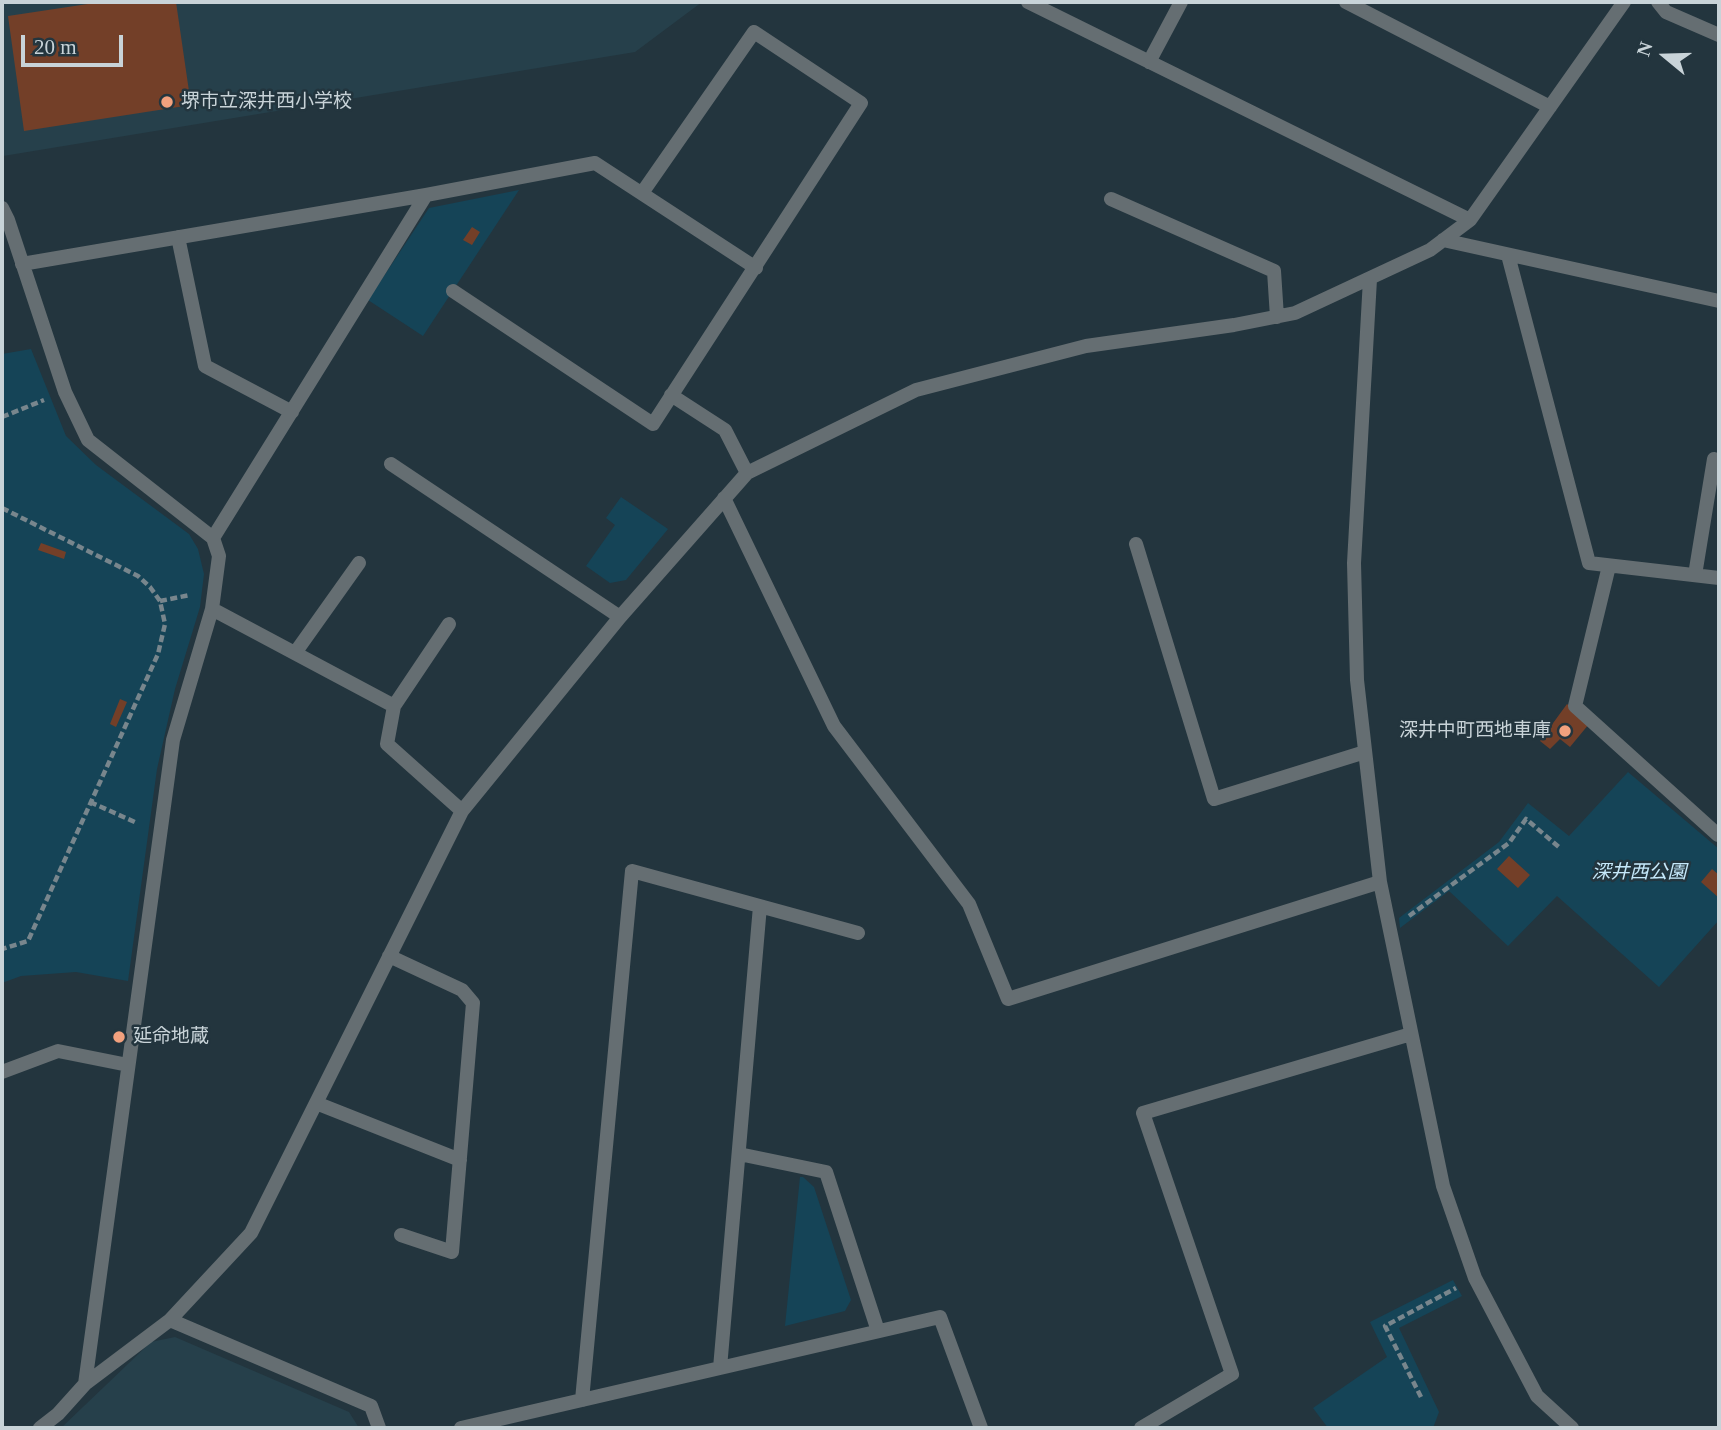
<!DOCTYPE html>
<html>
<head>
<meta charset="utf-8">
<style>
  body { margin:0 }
  #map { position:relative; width:1721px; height:1430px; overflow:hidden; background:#23353e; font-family:"Times New Roman",serif }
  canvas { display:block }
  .frame { position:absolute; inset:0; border:4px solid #c8d3d8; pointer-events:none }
  .north { position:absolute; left:1630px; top:21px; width:70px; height:70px; -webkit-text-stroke:5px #23353e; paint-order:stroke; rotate:289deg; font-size:19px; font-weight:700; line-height:28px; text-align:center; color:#c8d3d8 }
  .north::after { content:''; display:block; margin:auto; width:24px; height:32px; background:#c8d3d8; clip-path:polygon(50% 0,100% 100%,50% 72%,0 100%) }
  .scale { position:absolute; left:21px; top:35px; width:102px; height:32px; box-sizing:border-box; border:4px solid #c8d3d8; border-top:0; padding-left:9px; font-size:21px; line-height:24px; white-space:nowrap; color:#c8d3d8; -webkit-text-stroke:5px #23353e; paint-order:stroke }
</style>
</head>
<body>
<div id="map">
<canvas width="1721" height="1430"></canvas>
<div class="frame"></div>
<div class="north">N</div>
<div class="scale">20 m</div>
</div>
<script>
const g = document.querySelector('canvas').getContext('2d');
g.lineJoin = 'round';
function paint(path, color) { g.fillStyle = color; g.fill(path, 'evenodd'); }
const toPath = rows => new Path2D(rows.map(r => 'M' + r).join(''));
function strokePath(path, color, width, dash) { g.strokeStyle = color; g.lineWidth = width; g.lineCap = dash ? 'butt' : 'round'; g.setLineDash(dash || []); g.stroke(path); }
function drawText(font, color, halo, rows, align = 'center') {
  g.font = font + ' "Times New Roman","Noto Sans JP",serif'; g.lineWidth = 5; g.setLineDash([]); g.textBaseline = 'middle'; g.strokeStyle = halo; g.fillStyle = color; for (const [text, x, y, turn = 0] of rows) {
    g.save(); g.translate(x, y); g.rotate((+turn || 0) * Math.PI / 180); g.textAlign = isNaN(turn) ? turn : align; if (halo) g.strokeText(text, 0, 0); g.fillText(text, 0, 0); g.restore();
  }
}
paint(toPath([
  [2,2,702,2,635,52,3,156],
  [175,1337,349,1412,359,1428,61,1428,151,1342]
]), '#26404b');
paint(toPath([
  [519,190,423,336,368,300,429,208],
  [31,349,66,436,96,465,189,534,198,549,204,574,200,607,175,689,157,769,128,981,76,972,21,976,2,983,2,354],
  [621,497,668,529,626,580,610,583,586,566,615,525,606,518],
  [1628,772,1719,849,1719,920,1659,987,1557,896,1508,946,1449,891,1400,928,1399,918,1499,842,1528,803,1569,836],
  [800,1177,803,1177,814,1187,851,1300,845,1311,785,1326],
  [1453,1280,1462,1296,1399,1328,1439,1412,1433,1428,1328,1428,1313,1408,1387,1357,1370,1322]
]), '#154457');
paint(toPath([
  [101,2,176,2,191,105,24,131,8,16],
  [472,227,480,232,472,245,463,240],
  [41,543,66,552,64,559,38,550],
  [120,699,127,702,116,727,110,724],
  [1567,704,1589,724,1570,747,1560,739,1550,749,1540,741],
  [1509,856,1530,875,1518,888,1497,869],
  [1712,869,1719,875,1719,898,1701,882]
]), '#733f28');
strokePath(toPath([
  [2,417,44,400],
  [2,508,138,576,150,587,160,601,165,624,158,654,28,941,2,949],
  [160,601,190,595],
  [90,802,137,823],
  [1409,916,1509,843,1526,819,1560,848],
  [1421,1397,1385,1326,1456,1288]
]), '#78868d', 4.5, [7, 3.5]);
strokePath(toPath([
  [1028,2,1470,220],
  [1346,2,1550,107],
  [1658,2,1666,12,1719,35],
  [1149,62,1181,2],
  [1111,199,1274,271,1277,317],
  [2,208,8,220,65,392,88,440,213,538,219,556,212,609,173,740,85,1384],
  [178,237,205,366,292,412],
  [1443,240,1719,301],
  [1508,255,1589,563,1719,578],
  [22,264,426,195,595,163,756,268],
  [1370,279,1354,563,1357,680,1380,882,1443,1186,1475,1278,1537,1396,1572,1428],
  [453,291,653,424,861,103,754,32,642,193],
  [671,395,725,430,747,473],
  [391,464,620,617],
  [724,498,834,726,969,904,1008,999,1380,882],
  [213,538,426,195],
  [1136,544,1214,799,1365,752],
  [1609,566,1575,706,1718,835,1719,832],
  [1695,575,1714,459,1719,460],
  [212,609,394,706,387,744,462,811],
  [295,653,359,563],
  [394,706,449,624],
  [389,956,462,990,473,1003,452,1252,401,1235],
  [2,1072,58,1051,128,1065],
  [316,1103,460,1160],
  [739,1154,826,1172,878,1331],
  [170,1320,371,1406,379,1428],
  [720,1368,760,906],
  [582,1400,632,871,858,933],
  [40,1428,58,1414,85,1384,170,1320,251,1233,462,811,620,617,747,473,916,390,1086,346,1234,325,1295,313,1430,250,1470,220,1624,2],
  [461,1428,940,1317,981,1428],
  [1141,1428,1232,1374,1143,1113,1411,1034]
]), '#656e72', 14);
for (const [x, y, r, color] of [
  [167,102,7,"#f2a17e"],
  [1565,731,7,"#f2a17e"],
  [119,1037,7,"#f2a17e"]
]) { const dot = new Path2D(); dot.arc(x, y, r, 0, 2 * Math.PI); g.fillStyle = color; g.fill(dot); strokePath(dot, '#23353e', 2.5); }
drawText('19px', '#c8d3d8', '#23353e', [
  ["堺市立深井西小学校",181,102],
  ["深井中町西地車庫",1551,731,"right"],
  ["延命地蔵",133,1037]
], 'left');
drawText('italic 19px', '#c5e8fa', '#23353e', [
  ["深井西公園",1639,873]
]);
</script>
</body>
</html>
